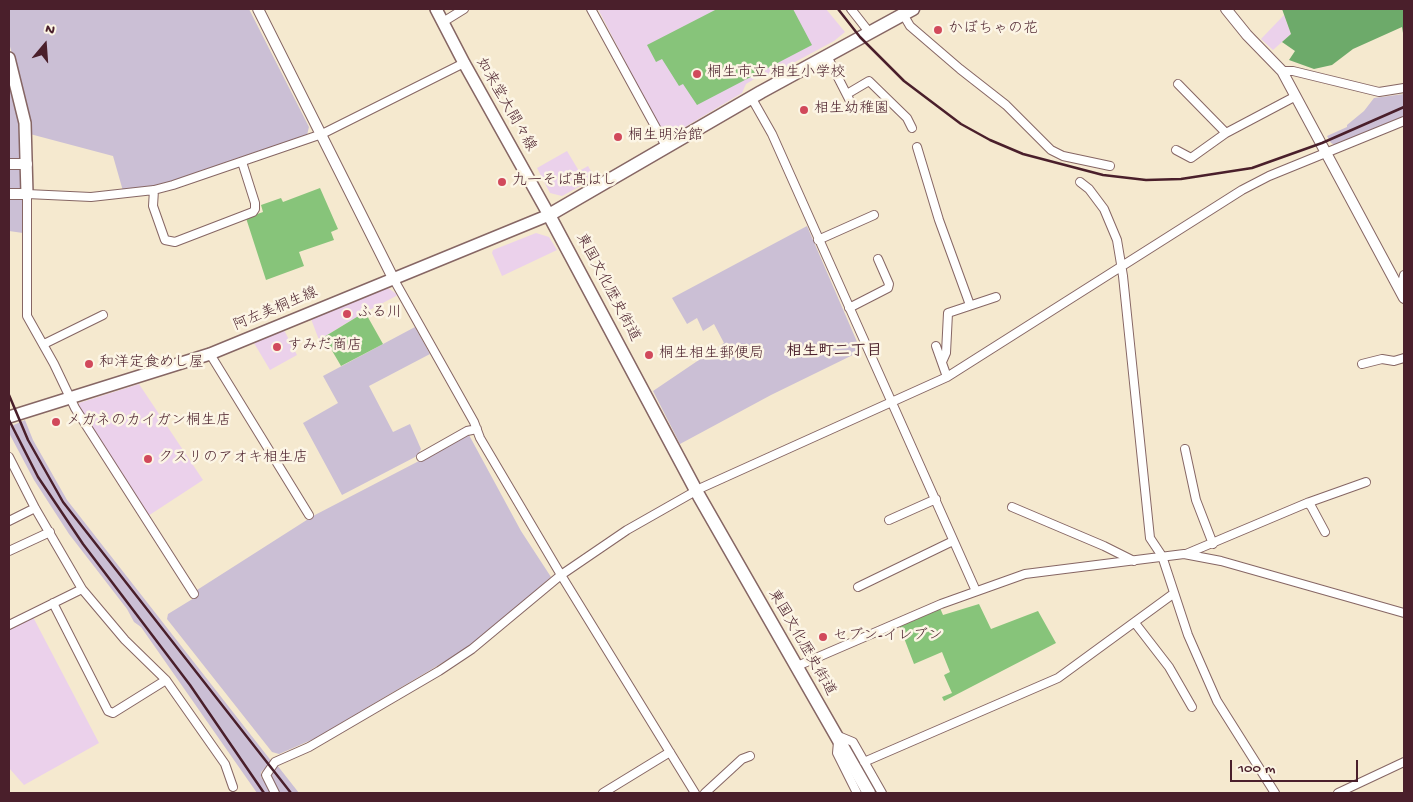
<!DOCTYPE html>
<html>
<head>
<meta charset="utf-8">
<style>
  body { margin:0 }
  #map { position:relative; width:1413px; height:802px; overflow:hidden; background:#f5e9cf; font-family:"Gochi Hand",sans-serif }
  canvas { display:block }
  .frame { position:absolute; inset:0; border:10px solid #4a1f2b; pointer-events:none }
  .north { position:absolute; left:20px; top:20px; width:50px; height:50px; -webkit-text-stroke:4px #fcf5e5; paint-order:stroke; rotate:18deg; font-size:14px; font-weight:700; line-height:20px; text-align:center; color:#4a1f2b }
  .north::after { content:''; display:block; margin:auto; width:18px; height:22px; background:#4a1f2b; clip-path:polygon(50% 0,100% 100%,50% 72%,0 100%) }
  .scale { position:absolute; left:1230px; top:760px; width:128px; height:22px; box-sizing:border-box; border:2px solid #4a1f2b; border-top:0; padding-left:6px; font-size:15px; line-height:18px; white-space:nowrap; color:#4a1f2b; -webkit-text-stroke:4px #fcf5e5; paint-order:stroke }
</style>
</head>
<body>
<div id="map">
<canvas width="1413" height="802"></canvas>
<div class="frame"></div>
<div class="north">N</div>
<div class="scale">100 m</div>
</div>
<script>
const g = document.querySelector('canvas').getContext('2d');
g.lineJoin = 'round';
function paint(path, color) { g.fillStyle = color; g.fill(path, 'evenodd'); }
const toPath = rows => new Path2D(rows.map(r => 'M' + r).join(''));
function strokePath(path, color, width, dash) { g.strokeStyle = color; g.lineWidth = width; g.lineCap = dash ? 'butt' : 'round'; g.setLineDash(dash || []); g.stroke(path); }
function drawText(font, color, halo, rows, align = 'center') {
  g.font = font + ' "Gochi Hand","Klee One",sans-serif'; g.lineWidth = 5; g.setLineDash([]); g.textBaseline = 'middle'; g.strokeStyle = halo; g.fillStyle = color; for (const [text, x, y, turn = 0] of rows) {
    g.save(); g.translate(x, y); g.rotate((+turn || 0) * Math.PI / 180); g.textAlign = isNaN(turn) ? turn : align; if (halo) g.strokeText(text, 0, 0); g.fillText(text, 0, 0); g.restore();
  }
}
paint(toPath([
  [598,9,826,9,845,32,834,41,769,76,766,72,746,84,742,93,665,139],
  [1284,15,1291,34,1273,50,1261,39],
  [567,151,579,171,588,166,595,178,562,196,550,193,537,168],
  [536,233,549,237,557,250,502,276,492,253,493,250],
  [388,288,398,295,360,315,319,340,311,319],
  [284,330,297,355,270,370,254,343],
  [139,384,203,480,148,516,79,408,79,403],
  [33,617,99,743,24,785,9,768,9,629]
]), '#ebd1eb');
paint(toPath([
  [9,9,249,9,309,127,307,135,188,176,149,188,123,191,113,156,30,134,31,123,9,43],
  [9,81,20,130,23,233,9,231],
  [1404,94,1404,118,1337,146,1331,143,1327,136,1347,127,1347,125,1364,111,1374,98],
  [807,226,861,351,771,395,680,444,653,391,724,343,714,324,703,331,697,318,687,324,672,298],
  [415,327,430,354,369,386,393,432,410,424,421,449,417,456,342,495,303,423,338,403,323,376],
  [25,420,33,440,67,500,272,762,261,772,261,777,272,793,257,793,141,627,134,622,127,609,69,534,34,480,9,433,9,427],
  [469,435,521,531,551,577,474,644,316,738,279,754,272,752,167,619,168,614,199,595,197,590,313,516],
  [277,765,299,793,280,793,269,776]
]), '#cbbfd5');
paint(toPath([
  [717,9,793,9,812,45,697,105,683,84,679,86,662,59,656,62,647,45],
  [320,188,338,229,331,232,334,240,299,252,304,266,266,280,246,218,263,212,261,205,281,198,283,202],
  [365,312,383,344,341,366,324,337],
  [979,604,991,629,1038,611,1056,643,944,701,942,697,952,693,944,675,950,672,942,652,914,664,899,625,940,608,943,615]
]), '#87c47a');
paint(toPath([
  [1282,9,1404,9,1404,39,1402,27,1353,49,1332,65,1314,69,1289,60,1295,51,1282,42,1291,34]
]), '#6daa6a');
const minor = toPath([
  [591,9,667,148],
  [851,9,869,32],
  [903,14,910,26,960,69,1006,105,1051,150,1063,156,1110,166],
  [443,22,464,9],
  [827,56,851,103],
  [1282,71,1293,71,1379,92,1404,88],
  [847,94,869,81,907,118,912,128],
  [751,97,772,134,976,591],
  [1226,133,1296,96],
  [917,147,939,220,970,305],
  [1176,150,1191,158,1226,133,1178,84],
  [1080,182,1089,189,1104,209,1117,240,1123,276,1150,538,1162,556,1188,635,1217,701,1275,793],
  [154,190,153,206,165,240,175,242,253,212,255,209,255,203,242,162],
  [818,240,874,215],
  [393,278,474,422,480,438,561,575,695,793],
  [1398,287,1402,283,1404,275],
  [849,308,888,288,889,284,878,259],
  [44,344,103,315],
  [936,346,947,377],
  [210,354,309,515],
  [942,362,946,353,948,313,996,297],
  [1362,364,1382,359,1394,361,1404,358],
  [1185,449,1196,500,1213,544],
  [9,457,35,508,82,589,125,640,166,680,225,764,233,787],
  [421,457,467,431,477,429],
  [1307,503,1311,506,1325,532],
  [1012,507,1104,546,1134,561],
  [889,520,936,499],
  [9,521,35,508],
  [9,551,50,532],
  [1186,554,1307,503,1366,482],
  [858,587,953,541],
  [194,594,75,408,54,364,27,316,27,194,91,197,154,190,173,185,322,134,464,63],
  [53,603,108,711,113,713,166,680],
  [1135,623,1169,667,1192,707],
  [9,625,82,589],
  [795,667,941,604,1025,574,1184,554,1221,561,1404,613],
  [836,735,853,742,882,793],
  [838,742,837,753,857,793],
  [864,762,1058,678,1173,594],
  [275,793,266,775,275,762,309,747,439,671,472,649,561,575,627,530,701,488,947,377,1242,190,1269,176,1404,121],
  [603,793,670,752],
  [705,793,742,759,750,756],
  [1338,793,1404,762]
]);
const tertiary = toPath([
  [258,9,393,278],
  [1226,9,1247,35,1282,71,1404,298],
  [9,164,27,164],
  [9,194,27,194]
]);
const secondary = toPath([
  [9,58,25,123,27,194],
  [9,417,210,354,549,215,464,63,436,9]
]);
const trunk = toPath([
  [869,793,699,496,549,215,761,92,913,9]
]);
strokePath(minor, '#866664', 10);
strokePath(tertiary, '#866664', 12);
strokePath(secondary, '#866664', 14);
strokePath(trunk, '#866664', 15);
strokePath(minor, '#fff', 8);
strokePath(tertiary, '#fff', 10);
strokePath(secondary, '#fff', 11);
strokePath(trunk, '#fff', 12);
strokePath(toPath([
  [838,9,860,37,904,81,961,124,990,140,1023,154,1103,175,1146,180,1181,179,1252,168,1322,143,1404,107],
  [9,395,28,440,63,502,291,793],
  [9,420,38,477,83,544,190,685,264,793]
]), '#4a1f2b', 2.5);
for (const [x, y, r, color] of [
  [938,30,5,"#d1495b"],
  [697,74,5,"#d1495b"],
  [804,110,5,"#d1495b"],
  [618,137,5,"#d1495b"],
  [502,182,5,"#d1495b"],
  [347,314,5,"#d1495b"],
  [277,347,5,"#d1495b"],
  [649,355,5,"#d1495b"],
  [89,364,5,"#d1495b"],
  [56,422,5,"#d1495b"],
  [148,459,5,"#d1495b"],
  [823,637,5,"#d1495b"]
]) { const dot = new Path2D(); dot.arc(x, y, r, 0, 2 * Math.PI); g.fillStyle = color; g.fill(dot); strokePath(dot, '#fcf5e5', 2); }
drawText('15px', '#4a1f2b', '#fcf5e5', [
  ["かぼちゃの花",948,30],
  ["桐生市立 相生小学校",707,74],
  ["相生幼稚園",814,110],
  ["桐生明治館",628,137],
  ["九一そば髙はし",512,182],
  ["ふる川",357,314],
  ["すみだ商店",287,347],
  ["桐生相生郵便局",659,355],
  ["和洋定食めし屋",99,364],
  ["メガネのカイガン桐生店",66,422],
  ["クスリのアオキ相生店",158,459],
  ["セブン-イレブン",833,637]
], 'left');
drawText('15px', '#4a1f2b', '#fcf5e5', [
  ["如来堂大間々線",505,105,60],
  ["東国文化歴史街道",607,288,62],
  ["阿左美桐生線",276,310,-23],
  ["東国文化歴史街道",801,643,60]
]);
drawText('bold 16px', '#4a1f2b', '#fcf5e5', [
  ["相生町二丁目",834,353]
]);
</script>
</body>
</html>
